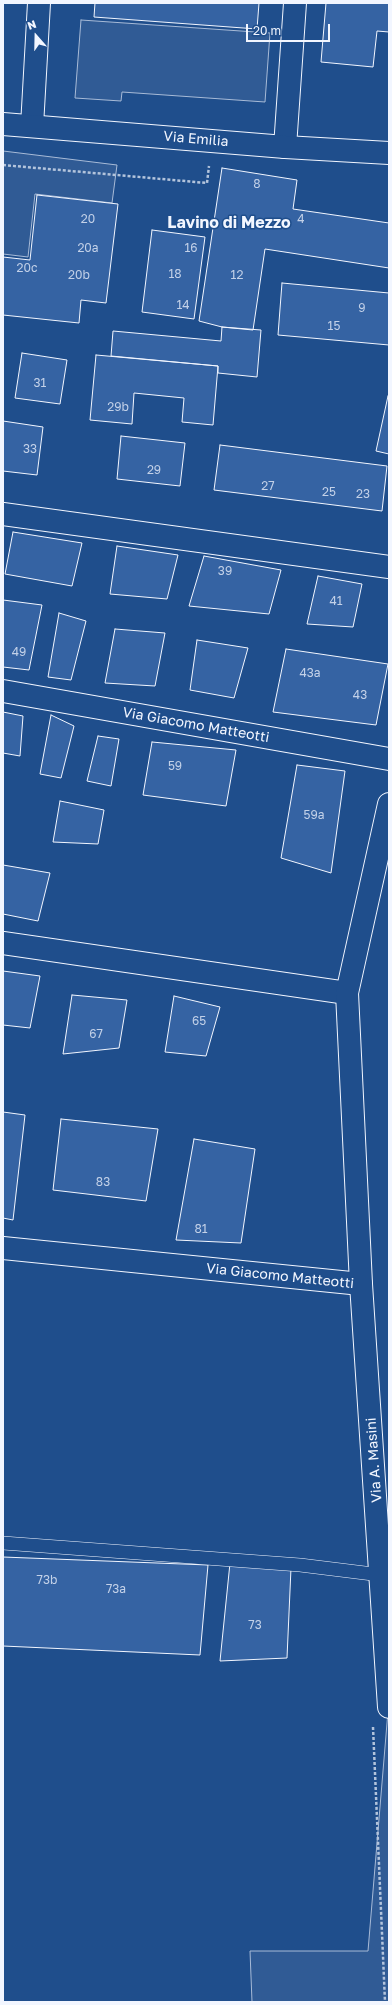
<!DOCTYPE html>
<html>
<head>
<meta charset="utf-8">
<style>
  body { margin:0 }
  #map { position:relative; width:392px; height:2005px; overflow:hidden; background:#1f4e8c; font-family:"Golos Text",sans-serif }
  canvas { display:block }
  .frame { position:absolute; inset:0; border:4px solid #f2f6ff; pointer-events:none }
  .north { position:absolute; left:16px; top:16px; width:40px; height:40px; -webkit-text-stroke:3px #1f4e8c; paint-order:stroke; rotate:340deg; font-size:11px; font-weight:700; line-height:16px; text-align:center; color:#f2f6ff }
  .north::after { content:''; display:block; margin:auto; width:14px; height:18px; background:#f2f6ff; clip-path:polygon(50% 0,100% 100%,50% 72%,0 100%) }
  .scale { position:absolute; left:246px; top:24px; width:84px; height:18px; box-sizing:border-box; border:2px solid #f2f6ff; border-top:0; padding-left:5px; font-size:12px; line-height:14px; white-space:nowrap; color:#f2f6ff; -webkit-text-stroke:3px #1f4e8c; paint-order:stroke }
</style>
</head>
<body>
<div id="map">
<canvas width="392" height="2005"></canvas>
<div class="frame"></div>
<div class="north">N</div>
<div class="scale">20 m</div>
</div>
<script>
const g = document.querySelector('canvas').getContext('2d');
g.lineJoin = 'round';
function paint(path, color) { g.fillStyle = color; g.fill(path, 'evenodd'); }
const toPath = rows => new Path2D(rows.map(r => 'M' + r).join(''));
function strokePath(path, color, width, dash) { g.strokeStyle = color; g.lineWidth = width; g.lineCap = dash ? 'butt' : 'round'; g.setLineDash(dash || []); g.stroke(path); }
function drawText(font, color, halo, rows, align = 'center') {
  g.font = font + ' "Golos Text",sans-serif'; g.lineWidth = 3; g.setLineDash([]); g.textBaseline = 'middle'; g.strokeStyle = halo; g.fillStyle = color; for (const [text, x, y, turn = 0] of rows) {
    g.save(); g.translate(x, y); g.rotate((+turn || 0) * Math.PI / 180); g.textAlign = isNaN(turn) ? turn : align; if (halo) g.strokeText(text, 0, 0); g.fillText(text, 0, 0); g.restore();
  }
}
const built = toPath([
  [81,20,270,33,265,102,122,92,121,101,75,98,81,20],
  [3,151,117,165,112,203,35,194,28,257,3,254,3,151],
  [389,1699,389,2002,252,2002,250,1951,368,1951,389,1699]
]);
paint(built, '#305b95');
strokePath(built, '#a8bbd7', 1);
const building = toPath([
  [95,3,259,3,257,29,94,17,95,3],
  [326,3,389,3,389,32,377,31,373,67,321,62,326,3],
  [222,168,297,180,293,209,389,223,389,268,265,249,253,330,222,327,199,321,222,168],
  [37,195,118,204,106,303,81,300,79,323,3,315,3,257,30,260,37,195],
  [152,230,205,237,194,319,142,312,152,230],
  [282,283,389,293,389,345,278,335,282,283],
  [222,327,261,330,257,377,218,373,218,366,111,356,113,331,221,341,222,327],
  [22,353,67,360,60,404,15,398,22,353],
  [96,355,218,366,213,425,182,422,184,398,134,393,132,424,90,420,96,355],
  [388,396,389,396,389,454,376,451,388,396],
  [3,421,43,427,37,475,3,471,3,421],
  [121,436,185,443,180,486,117,479,121,436],
  [220,445,387,466,382,511,214,490,220,445],
  [13,532,82,543,72,586,5,574,13,532],
  [117,546,178,555,167,599,110,594,117,546],
  [204,556,281,570,269,614,189,606,204,556],
  [318,576,362,584,353,627,307,624,318,576],
  [3,600,42,605,29,670,3,667,3,600],
  [59,613,86,621,71,680,48,677,59,613],
  [115,629,165,633,155,686,105,683,115,629],
  [197,640,248,648,234,698,190,690,197,640],
  [286,649,388,664,376,725,273,712,286,649],
  [3,712,23,716,20,756,3,753,3,712],
  [51,715,74,726,61,778,40,774,51,715],
  [98,736,119,739,111,786,87,781,98,736],
  [152,742,236,750,226,806,143,795,152,742],
  [297,765,345,771,331,873,281,858,297,765],
  [60,801,104,810,98,844,53,842,60,801],
  [3,865,50,873,38,921,3,914,3,865],
  [3,971,40,976,30,1028,3,1025,3,971],
  [72,995,127,1000,119,1048,63,1054,72,995],
  [174,996,220,1007,206,1056,165,1052,174,996],
  [3,1112,25,1115,13,1220,3,1218,3,1112],
  [61,1119,158,1129,146,1201,53,1190,61,1119],
  [194,1139,255,1149,241,1243,176,1240,194,1139],
  [3,1557,208,1565,200,1655,3,1646,3,1557],
  [230,1563,291,1568,287,1658,220,1661,230,1563]
]);
paint(building, '#3563a3');
strokePath(building, '#f2f6ff', 1);
const lane = toPath([
  [3,1543,300,1565,381,1575]
]);
const street = toPath([
  [32,126,39,3],
  [285,147,295,3],
  [3,514,389,567],
  [3,691,389,759],
  [3,943,347,993],
  [3,1248,361,1284]
]);
const secondary = toPath([
  [3,124,285,147,389,153],
  [389,804,347,993,361,1284,389,1707]
]);
strokePath(lane, '#f2f6ff', 14);
strokePath(street, '#f2f6ff', 24);
strokePath(secondary, '#f2f6ff', 24);
strokePath(toPath([
  [3,165,207,183,209,166],
  [373,1727,385,2002]
]), '#b3c4dc', 2.5, [3, 2]);
strokePath(lane, '#1f4e8c', 13);
strokePath(street, '#1f4e8c', 22);
strokePath(secondary, '#1f4e8c', 22);
drawText('12px', '#c3d1e8', null, [
  ["8",257,184],
  ["20",88,219],
  ["4",301,219],
  ["20a",88,248],
  ["16",191,248],
  ["20c",27,268],
  ["18",175,274],
  ["20b",79,275],
  ["12",237,275],
  ["14",183,305],
  ["9",362,308],
  ["15",334,326],
  ["31",40,383],
  ["29b",118,407],
  ["33",30,449],
  ["29",154,470],
  ["27",268,486],
  ["25",329,492],
  ["23",363,494],
  ["39",225,571],
  ["41",336,601],
  ["49",19,652],
  ["43a",310,673],
  ["43",360,695],
  ["59",175,766],
  ["59a",314,815],
  ["65",199,1021],
  ["67",96,1034],
  ["83",103,1182],
  ["81",201,1229],
  ["73b",47,1580],
  ["73a",116,1589],
  ["73",255,1625]
]);
drawText('14px', '#f2f6ff', '#1f4e8c', [
  ["Via Emilia",196,139,5],
  ["Via Giacomo Matteotti",196,725,10],
  ["Via Giacomo Matteotti",280,1276,6],
  ["Via A. Masini",374,1460,-94]
]);
drawText('bold 16px', '#f2f6ff', '#1f4e8c', [
  ["Lavino di Mezzo",229,223]
]);
</script>
</body>
</html>
